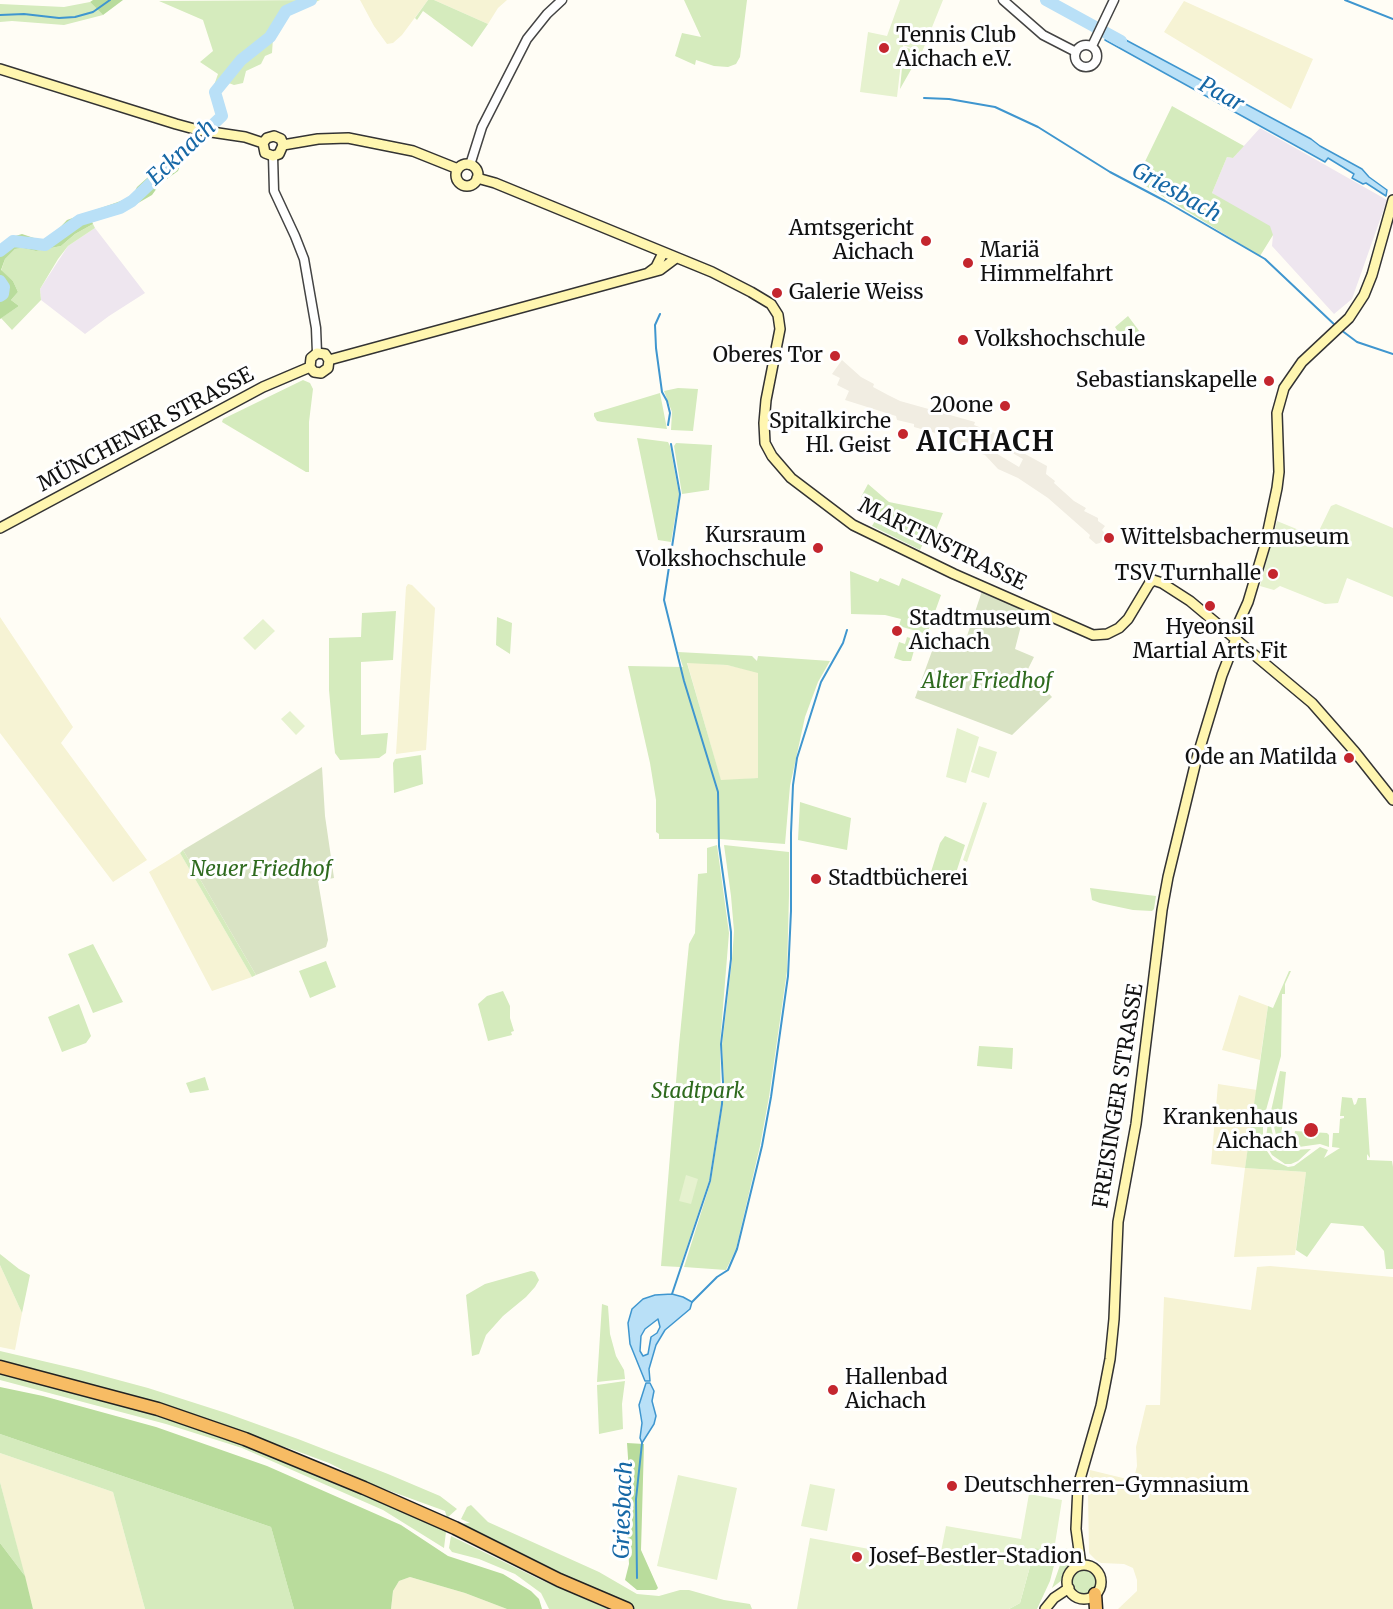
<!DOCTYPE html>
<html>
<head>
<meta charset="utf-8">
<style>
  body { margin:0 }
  canvas { display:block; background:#fffdf5 }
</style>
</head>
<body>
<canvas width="1393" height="1609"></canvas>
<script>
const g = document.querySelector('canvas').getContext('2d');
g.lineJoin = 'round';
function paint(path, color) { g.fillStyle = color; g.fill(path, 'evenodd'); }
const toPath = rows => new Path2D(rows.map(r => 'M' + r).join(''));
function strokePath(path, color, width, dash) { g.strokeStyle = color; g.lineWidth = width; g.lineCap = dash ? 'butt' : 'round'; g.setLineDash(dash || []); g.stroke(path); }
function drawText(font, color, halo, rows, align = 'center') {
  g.font = font + ' Merriweather,serif'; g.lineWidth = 6; g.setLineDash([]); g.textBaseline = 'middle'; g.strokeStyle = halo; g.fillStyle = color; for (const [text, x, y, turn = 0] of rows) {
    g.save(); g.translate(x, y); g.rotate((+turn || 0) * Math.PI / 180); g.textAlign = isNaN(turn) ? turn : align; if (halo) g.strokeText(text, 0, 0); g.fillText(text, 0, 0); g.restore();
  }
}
paint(toPath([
  [1260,128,1387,200,1352,299,1334,314,1272,246,1273,235,1212,193,1227,157,1233,158],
  [95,228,145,293,109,316,85,334,41,300,40,289,68,246]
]), '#eee6ef');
paint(toPath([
  [360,0,428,0,402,35,393,43,387,44,374,26],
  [434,0,507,0,498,8,488,24],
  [1184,1,1313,59,1291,109,1164,32],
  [408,584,412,585,435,608,426,750,396,754,406,587],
  [0,617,73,727,61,743,147,860,113,882,0,733],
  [687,662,727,665,758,672,758,778,721,781],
  [180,853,252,977,212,991,149,872],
  [1239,995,1268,1006,1260,1060,1222,1050],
  [1218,1084,1257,1090,1245,1168,1306,1172,1295,1255,1234,1257,1245,1168,1211,1164],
  [0,1265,22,1313,15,1350,0,1347],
  [1270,1266,1393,1277,1393,1609,1118,1609,1137,1591,1137,1580,1133,1568,1124,1564,1101,1563,1096,1560,1089,1553,1088,1492,1090,1470,1127,1479,1129,1474,1135,1474,1137,1466,1136,1447,1146,1405,1160,1405,1164,1297,1251,1310,1257,1267],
  [0,1453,113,1492,145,1609,33,1609,0,1482],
  [410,1577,465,1593,507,1609,391,1609,393,1591,399,1581]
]), '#f6f3d4');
paint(toPath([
  [320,0,283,17,280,24,281,28,279,33,273,38,272,53,265,56,261,64,246,71,243,83,234,85,226,82,221,86,218,91,219,100,225,112,225,115,215,126,210,125,221,114,221,111,215,101,212,91,218,74,200,62,213,51,203,20,159,1],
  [428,0,434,0,488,24,472,47,423,11,417,20,415,18],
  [684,0,747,0,740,57,736,64,728,67,714,66,696,60,695,65,675,56,682,33,701,37],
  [90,2,103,15,64,25,12,21,0,22,0,4,64,7],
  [904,47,921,52,900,89],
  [1172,106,1244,146,1233,158,1227,157,1212,193,1270,226,1273,235,1260,256,1136,180],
  [93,224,95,228,68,246,58,259,40,289,41,300,12,330,1,318,19,306,11,300,18,292,13,281,1,271,5,259,15,249,22,248,36,251,61,246,75,234],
  [1128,316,1143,336,1128,347,1115,327],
  [303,380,310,383,313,389,309,422,309,472,306,472,222,422,223,419],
  [678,388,698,389,693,431,671,430,672,412,664,391],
  [660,393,667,429,602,422,597,421,594,416,594,413],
  [637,438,668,442,670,446,679,494,671,542,658,540],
  [676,443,712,445,709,490,682,494,674,446],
  [868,484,889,502,943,513,934,535,927,535,920,550,872,526,880,512,861,497],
  [850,571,878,582,880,578,899,586,902,578,941,595,927,634,899,626,901,619,885,615,851,614],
  [396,611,393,660,361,662,361,735,388,733,386,753,379,758,340,760,335,753,333,735,329,690,329,638,361,637,362,613],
  [497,617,512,623,510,654,496,645],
  [907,637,917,640,911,661,903,661,894,658,899,642,905,644],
  [678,652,752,656,757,661,758,656,830,661,818,682,805,717,790,786,785,844,720,839,659,839,659,834,656,832,656,800,650,763,628,666,683,667],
  [687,663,727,665,758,673,758,778,721,780],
  [421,755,423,784,394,793,393,763,395,759],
  [800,802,851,818,847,850,798,840],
  [945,836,965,845,955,876,931,872,940,843],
  [717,845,729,933,720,1044,721,1104,709,1181,680,1267,661,1266,679,1045,689,944,695,933,698,874,707,873,707,848],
  [724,845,789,852,789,895,787,971,769,1097,760,1146,736,1249,726,1270,684,1267,711,1181,723,1103,724,1082,722,1045,732,960,734,931,731,896],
  [183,850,256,975,252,977,180,853],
  [1090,888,1156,896,1154,909,1152,911,1133,910,1100,903,1092,900],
  [93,944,123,1002,93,1013,68,954],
  [326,961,336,987,310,998,299,971],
  [1289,971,1291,971,1285,984,1285,994,1282,994,1281,1056,1263,1121,1263,1145,1273,1160,1288,1167,1294,1166,1320,1147,1328,1150,1324,1158,1340,1148,1332,1147,1333,1133,1339,1133,1340,1119,1344,1118,1344,1116,1340,1116,1342,1097,1352,1098,1354,1105,1356,1104,1358,1098,1366,1098,1370,1158,1367,1154,1367,1160,1392,1161,1393,1167,1393,1269,1386,1269,1384,1251,1363,1226,1331,1223,1307,1257,1296,1250,1306,1172,1245,1168,1268,1006,1273,1008],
  [503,991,510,1006,510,1018,514,1031,511,1032,512,1035,488,1041,478,1004,487,996],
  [79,1004,91,1036,86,1043,62,1052,48,1017],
  [979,1046,1013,1048,1012,1069,977,1066],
  [1280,1071,1286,1072,1282,1111,1271,1111],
  [205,1077,209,1090,190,1093,186,1083],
  [1271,1114,1282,1114,1282,1130,1289,1131,1289,1147,1283,1145,1276,1135],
  [1269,1116,1273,1136,1284,1148,1292,1150,1311,1149,1298,1161,1291,1164,1285,1164,1272,1155,1268,1148,1266,1137],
  [1295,1131,1327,1133,1329,1135,1329,1147,1320,1144,1292,1148],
  [0,1254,19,1269,30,1275,22,1313,0,1265],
  [531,1271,535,1272,539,1280,535,1287,526,1297,503,1316,486,1335,479,1354,472,1356,466,1295,485,1284],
  [602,1304,608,1306,610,1334,616,1356,624,1370,625,1379,597,1382],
  [0,1351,81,1370,148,1388,226,1413,298,1439,388,1474,440,1496,457,1509,447,1518,445,1511,368,1483,329,1463,294,1450,101,1387,0,1362],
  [0,1372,118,1402,214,1432,320,1473,437,1527,446,1532,444,1548,383,1510,242,1448,166,1424,0,1380],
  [625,1381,622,1404,623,1429,599,1434,597,1385],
  [0,1434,271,1527,294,1609,145,1609,113,1492,0,1453],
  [0,1482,25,1576,0,1543],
  [471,1505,488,1522,599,1572,637,1594,659,1596,680,1590,689,1590,724,1600,750,1604,752,1609,635,1609,460,1524,470,1523,461,1519,467,1507],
  [451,1536,541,1580,608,1609,549,1609,541,1593,515,1574,479,1559,452,1552,449,1548],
  [1035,1548,1058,1550,1050,1581,1037,1609,1009,1609,1020,1603],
  [1066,1548,1071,1557,1068,1568,1062,1580,1052,1588],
  '1072 1582a13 13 0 1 1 26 0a13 13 0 1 1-26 0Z'
]), '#d5ebbd');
paint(toPath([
  [93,0,123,0,103,15,90,2],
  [195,135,208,138,181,163,178,171,160,184,152,195,133,206,91,219,93,224,75,234,61,246,36,251,22,248,15,249,5,259,1,270,13,281,18,292,11,300,19,306,0,319,0,246,12,237,22,234,43,241,49,239,67,220,132,197,137,187],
  [0,1387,43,1396,156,1427,267,1466,401,1525,448,1556,503,1574,531,1591,539,1599,542,1609,507,1609,465,1593,410,1577,399,1581,393,1591,391,1609,294,1609,271,1527,0,1434],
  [627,1443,644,1444,641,1550,658,1588,656,1590,637,1590,625,1580,629,1564,627,1527,630,1487],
  [0,1543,25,1576,33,1609,0,1609]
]), '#b9dc9c');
paint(toPath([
  [982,591,1025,610,1015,649,1034,657,1027,671,1052,697,1012,735,915,698,936,640,963,648],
  [322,767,325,816,334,878,318,881,328,940,326,947,256,975,183,850]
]), '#d9e3c4');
paint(toPath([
  [900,0,943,0,922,52,903,45,897,97,860,92,868,32,887,36],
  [1336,504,1393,528,1393,597,1347,578,1338,603,1325,604,1280,586,1274,590,1260,586,1277,521,1316,537,1331,506],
  [263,619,275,631,255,650,243,638],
  [290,711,305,726,296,735,281,719],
  [957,728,979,737,966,783,946,777],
  [979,746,997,752,989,778,971,772],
  [983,802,987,803,967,862,963,860],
  [686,1175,698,1179,691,1204,679,1201],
  [678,1475,737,1488,717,1580,657,1566],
  [810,1484,835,1489,827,1531,801,1526],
  [1029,1494,1062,1500,1054,1550,1035,1548,1020,1603,1009,1609,797,1609,810,1538,939,1562,946,1526,1021,1539]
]), '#e6f2cf');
paint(toPath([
  [842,360,861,377,874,384,873,387,888,395,900,401,975,422,974,425,992,432,995,433,994,437,1047,466,1046,474,1055,481,1054,483,1074,501,1086,508,1084,511,1098,518,1098,521,1105,526,1102,530,1106,535,1100,543,1096,544,1089,538,1090,535,1048,498,1018,478,998,469,985,455,960,447,959,444,939,436,939,434,914,427,914,424,897,420,896,416,845,400,849,391,837,385,840,378,832,374],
  [993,442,1023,459,1019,467,989,449]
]), '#f1ede2');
const water = toPath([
  [1109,31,1311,139,1320,146,1362,169,1369,177,1387,190,1386,196,1366,183,1363,184,1352,178,1354,174,1328,158,1325,162,1105,40,1109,31],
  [672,1294,683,1297,692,1302,690,1309,665,1330,656,1345,649,1369,650,1381,645,1381,630,1344,628,1323,632,1309,643,1299,655,1295,672,1294],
  [658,1319,660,1327,657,1333,651,1337,648,1354,643,1356,640,1351,641,1336,645,1329,658,1319],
  [646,1383,650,1383,654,1391,652,1401,656,1416,654,1424,642,1443,640,1438,642,1423,639,1405,646,1383]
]);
paint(water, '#b9e0f7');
strokePath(water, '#3f96cf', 1.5);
strokePath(toPath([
  [1345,0,1393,19],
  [0,15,24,14,59,18,75,17,93,12,110,0],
  [924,98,949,99,995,107,1038,127,1110,172,1165,201,1265,259,1337,327],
  [660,314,655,325,656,348,662,392,667,401,670,413,668,425],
  [1341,330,1357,342,1393,354],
  [671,444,680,494,664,600,684,681,718,792,719,846,731,932,731,959,721,1044,723,1082,722,1104,710,1181,672,1294],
  [692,1302,717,1277,728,1270,737,1249,762,1146,771,1097,788,976,791,911,791,833,793,785,797,758,821,682,843,643,847,630],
  [637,1578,636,1499,642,1443]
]), '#3f96cf', 2);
strokePath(toPath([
  [1046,0,1121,41],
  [0,251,13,241,45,245,80,220,120,208,132,201,222,116,215,92,241,60,270,37,286,11,311,0],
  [0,281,4,287,3,294,0,296]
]), '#b9e0f7', 12);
const tertiary = toPath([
  [1003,0,1043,35,1076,52],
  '1075 56a11 11 0 1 1 22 0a11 11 0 1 1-22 0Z',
  [1092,46,1114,0],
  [273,156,274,191,295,236,304,259,316,328,317,353],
  [470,165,482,127,527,39,547,14,562,0]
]);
const secondary = toPath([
  [0,69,176,124,198,130,245,137,263,143],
  [263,143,265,153,273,156,279,154,283,145],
  [263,143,267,138,274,136,281,139,283,145],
  [283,145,318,139,348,138,413,151,458,169],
  '456 175a11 11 0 1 1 22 0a11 11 0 1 1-22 0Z',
  [477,178,495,183,712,272,751,292,771,304,778,315,780,329,766,400,764,423,765,443,772,456,791,478,853,525,954,574,1093,635,1107,634,1119,628,1128,619,1149,584,1153,580,1162,583,1190,601,1312,703,1355,752,1393,800],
  [648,273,656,267,663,253],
  [329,360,660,270,676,258],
  [310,367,311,358,317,353,325,354,329,360],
  [310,367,314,372,321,373,328,368,329,360],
  [0,528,263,387,310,367],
  '1067 1582a17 17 0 1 1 34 0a17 17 0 1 1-34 0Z',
  [1081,1565,1076,1529,1078,1486,1101,1406,1110,1359,1114,1319,1118,1222,1136,1124,1162,910,1168,877,1196,761,1222,675,1236,639,1239,622,1248,602,1265,545,1277,488,1279,472,1277,413,1284,388,1302,362,1349,318,1364,295,1372,275,1393,200],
  [1045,1609,1054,1598,1069,1588]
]);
const trunk = toPath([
  [0,1367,158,1409,245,1439,364,1488,455,1528,559,1580,627,1609],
  [1095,1594,1096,1609]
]);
strokePath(tertiary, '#444', 11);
strokePath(secondary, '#333', 12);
strokePath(trunk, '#222', 15);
strokePath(tertiary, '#fff', 8);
strokePath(secondary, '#fff6b0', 9);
strokePath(trunk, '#f7bc64', 12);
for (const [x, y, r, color] of [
  [884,48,6,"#c4262e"],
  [926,241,6,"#c4262e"],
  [968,263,6,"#c4262e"],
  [777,293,6,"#c4262e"],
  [963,340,6,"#c4262e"],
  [835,356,6,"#c4262e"],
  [1269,381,6,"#c4262e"],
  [1005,406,6,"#c4262e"],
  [903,434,6,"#c4262e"],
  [1109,538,6,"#c4262e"],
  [818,548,6,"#c4262e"],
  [1273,574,6,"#c4262e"],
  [1210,606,6,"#c4262e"],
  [897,631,6,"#c4262e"],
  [1349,758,6,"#c4262e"],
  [816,879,6,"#c4262e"],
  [1311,1130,8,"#c4262e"],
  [833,1390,6,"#c4262e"],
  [952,1486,6,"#c4262e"],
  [857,1557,6,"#c4262e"]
]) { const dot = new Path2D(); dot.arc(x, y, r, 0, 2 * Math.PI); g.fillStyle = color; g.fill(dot); strokePath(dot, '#fff', 2); }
drawText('21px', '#111', '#fff', [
  ["Tennis Club",896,36],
  ["Aichach e.V.",896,60],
  ["Amtsgericht",914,229,"right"],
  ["Aichach",914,253,"right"],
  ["Mariä",980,251],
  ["Himmelfahrt",980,275],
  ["Galerie Weiss",789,293],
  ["Volkshochschule",975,340],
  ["Oberes Tor",823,356,"right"],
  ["Sebastianskapelle",1257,381,"right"],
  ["20one",993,406,"right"],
  ["Spitalkirche",891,422,"right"],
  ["Hl. Geist",891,446,"right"],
  ["Kursraum",806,536,"right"],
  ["Volkshochschule",806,560,"right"],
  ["Wittelsbachermuseum",1121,538],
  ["TSV Turnhalle",1261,574,"right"],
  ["Stadtmuseum",909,619],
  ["Aichach",909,643],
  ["Hyeonsil",1210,628,"center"],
  ["Martial Arts Fit",1210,652,"center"],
  ["Ode an Matilda",1337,758,"right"],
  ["Stadtbücherei",828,879],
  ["Krankenhaus",1298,1118,"right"],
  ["Aichach",1298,1142,"right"],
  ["Hallenbad",845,1378],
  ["Aichach",845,1402],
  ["Deutschherren-Gymnasium",964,1486],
  ["Josef-Bestler-Stadion",869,1557]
], 'left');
drawText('21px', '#111', '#fff', [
  ["MÜNCHENER STRASSE",146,430,-28],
  ["MARTINSTRASSE",942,545,26],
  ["FREISINGER STRASSE",1119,1096,-81]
]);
drawText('italic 21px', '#2f6b1f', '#fff', [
  ["Alter Friedhof",987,682],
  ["Neuer Friedhof",261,870],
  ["Stadtpark",698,1092]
]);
drawText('italic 22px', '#1768a6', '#fff', [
  ["Paar",1221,95,29],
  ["Ecknach",182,153,-43],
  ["Griesbach",1176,193,29],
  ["Griesbach",624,1510,-88]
]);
g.letterSpacing = '1.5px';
drawText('bold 27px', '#111', '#fff', [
  ["AICHACH",986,443]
]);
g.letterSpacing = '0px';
</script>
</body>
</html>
